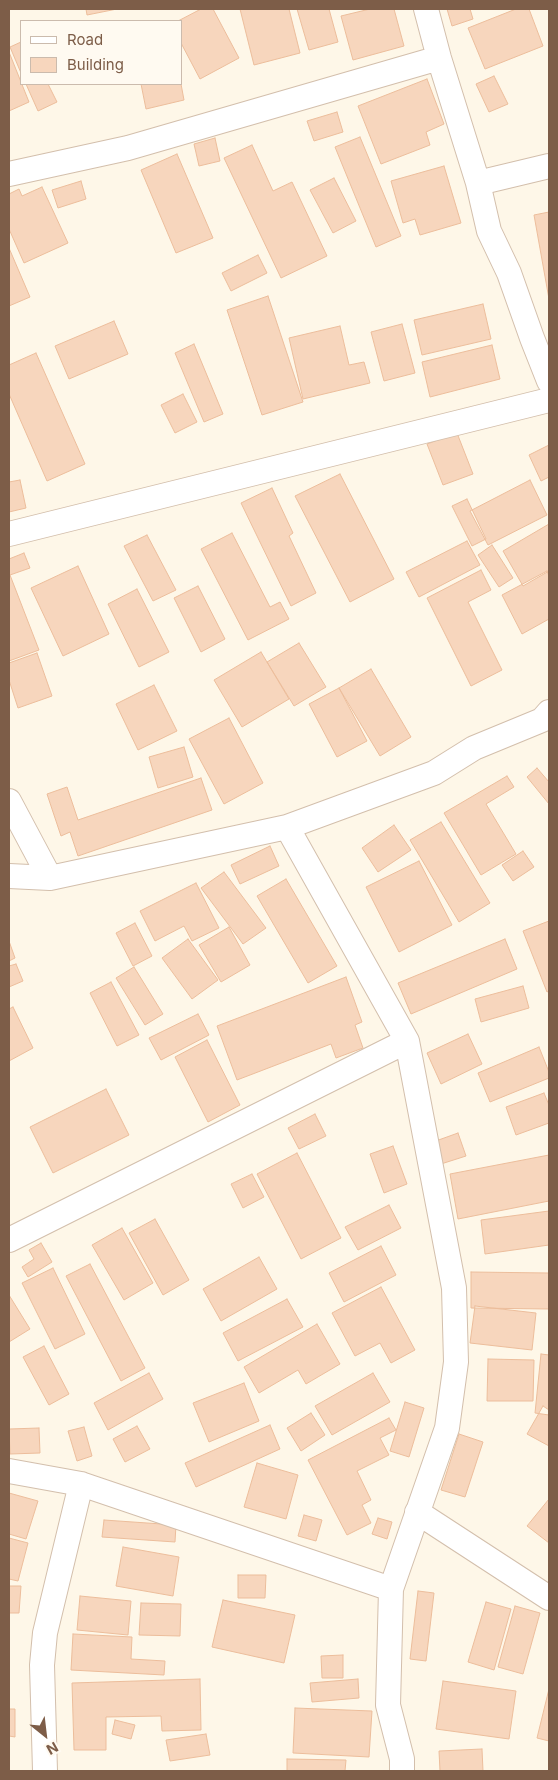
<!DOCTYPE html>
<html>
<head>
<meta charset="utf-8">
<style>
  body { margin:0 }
  #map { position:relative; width:558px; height:1780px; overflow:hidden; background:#fef7e8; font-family:Inter,sans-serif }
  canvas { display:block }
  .frame { position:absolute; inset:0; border:10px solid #7d5d48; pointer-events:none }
  .legend { position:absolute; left:20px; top:20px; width:162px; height:65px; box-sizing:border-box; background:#fffaf1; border:1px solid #cbbbad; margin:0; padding:6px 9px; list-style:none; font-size:15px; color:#7d5d48 }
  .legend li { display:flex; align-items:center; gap:10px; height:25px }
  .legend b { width:25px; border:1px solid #cbbbad }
  .north { position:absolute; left:20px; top:1710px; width:50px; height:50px; -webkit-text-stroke:4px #fffaf1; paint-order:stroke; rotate:151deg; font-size:14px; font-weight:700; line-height:20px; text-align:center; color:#7d5d48 }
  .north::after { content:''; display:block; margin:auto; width:18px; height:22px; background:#7d5d48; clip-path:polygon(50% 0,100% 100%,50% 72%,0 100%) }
</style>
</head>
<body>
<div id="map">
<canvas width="558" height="1780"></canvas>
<div class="frame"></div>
<ul class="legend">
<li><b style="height:6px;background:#fff"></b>Road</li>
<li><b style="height:14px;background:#f7d6bd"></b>Building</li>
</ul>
<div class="north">N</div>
</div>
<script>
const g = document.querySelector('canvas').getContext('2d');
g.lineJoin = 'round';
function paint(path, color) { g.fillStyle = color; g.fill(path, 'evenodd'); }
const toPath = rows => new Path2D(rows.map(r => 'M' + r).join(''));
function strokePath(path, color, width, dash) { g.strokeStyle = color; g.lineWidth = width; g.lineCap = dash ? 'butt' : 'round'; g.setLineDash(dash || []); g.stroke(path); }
const building = toPath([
  [86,9,117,9,87,15,86,9],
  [201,9,213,9,239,58,200,79,181,43,181,21,178,21,201,9],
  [240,9,289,9,300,53,254,65,240,9],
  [297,9,329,9,338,42,309,50,297,9],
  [370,9,394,9,404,46,353,60,341,16,370,9],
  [447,9,470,9,473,19,452,26,447,9],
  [516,9,529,9,543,46,485,69,468,28,516,9],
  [21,42,21,73,10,47,21,42],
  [9,52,29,102,9,111,9,52],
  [494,76,508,104,489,112,476,84,494,76],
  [427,79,444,124,426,132,430,145,381,164,358,106,427,79],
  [26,84,48,84,57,102,38,111,26,84],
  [141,84,181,84,184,100,146,109,141,84],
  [337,112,343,132,314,141,307,121,337,112],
  [360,137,401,236,376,247,335,147,360,137],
  [215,138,220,161,199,166,194,144,215,138],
  [252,145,273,191,292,182,327,256,281,278,224,158,252,145],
  [177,154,213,238,176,253,141,170,177,154],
  [444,166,461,223,420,235,415,219,403,223,391,181,444,166],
  [334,178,356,221,333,233,310,190,334,178],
  [81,181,86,199,58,208,52,190,81,181],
  [42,187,68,243,24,263,9,229,9,194,19,189,22,196,42,187],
  [549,212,549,299,534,215,549,212],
  [9,248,30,297,9,306,9,248],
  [258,255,267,273,231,291,222,273,258,255],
  [268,296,303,402,262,415,227,310,268,296],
  [483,304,491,339,422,355,414,320,483,304],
  [114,321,128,354,69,379,55,346,114,321],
  [402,324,415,373,384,381,371,332,402,324],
  [340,326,349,365,364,362,370,383,303,399,289,338,340,326],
  [194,344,223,414,204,422,175,353,194,344],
  [492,345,500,379,430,397,422,362,492,345],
  [36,353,85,464,47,481,9,394,9,365,36,353],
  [183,394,197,422,175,433,161,405,183,394],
  [457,433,473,474,443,485,427,444,457,433],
  [549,445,549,477,541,481,529,455,549,445],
  [340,474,394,579,350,602,295,496,340,474],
  [20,480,26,508,9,512,9,482,20,480],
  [530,480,547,515,488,545,470,511,530,480],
  [272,488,293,533,289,536,316,593,291,606,241,503,272,488],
  [467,499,486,539,472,546,452,506,467,499],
  [549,524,549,571,523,586,503,551,549,524],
  [232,533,270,607,280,602,289,619,248,640,201,549,232,533],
  [147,535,176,590,153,601,124,546,147,535],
  [467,541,480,565,419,597,406,572,467,541],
  [492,545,513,578,499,587,478,555,492,545],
  [24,553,30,568,10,575,39,650,9,661,9,559,24,553],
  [78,566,109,634,63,656,31,588,78,566],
  [481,570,491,590,468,602,502,670,471,686,427,598,481,570],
  [547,571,549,576,549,619,522,634,502,595,547,571],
  [198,586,225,639,201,652,174,598,198,586],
  [137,589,169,652,139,667,108,604,137,589],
  [299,643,326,687,294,706,267,662,299,643],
  [261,652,289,699,242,727,214,680,261,652],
  [37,653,52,696,18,708,9,680,9,663,37,653],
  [371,669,411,737,380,756,339,688,371,669],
  [154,685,177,731,138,750,116,704,154,685],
  [339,688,367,741,337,757,309,704,339,688],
  [229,718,263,783,224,804,189,739,229,718],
  [184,747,193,777,158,788,149,757,184,747],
  [537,768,549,782,549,804,527,777,537,768],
  [507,776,514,787,486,804,516,854,481,875,444,813,507,776],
  [201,778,212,810,78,856,70,832,61,836,47,794,67,787,78,820,201,778],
  [441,822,490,903,459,922,410,840,441,822],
  [394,825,411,850,378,872,362,848,394,825],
  [270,846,279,866,240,884,231,865,270,846],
  [523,851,534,867,513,881,502,865,523,851],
  [419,861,452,925,399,952,366,887,419,861],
  [224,872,266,928,243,944,201,888,224,872],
  [286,879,337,966,308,983,257,896,286,879],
  [196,883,219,928,192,941,184,926,155,941,140,911,196,883],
  [549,921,549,991,547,992,523,931,549,921],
  [135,923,152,956,133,966,116,933,135,923],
  [229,927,250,965,221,982,199,945,229,927],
  [188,939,218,980,192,999,162,958,188,939],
  [505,939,517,969,411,1014,398,983,505,939],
  [9,941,15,958,9,961,9,941],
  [16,964,23,981,9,987,9,966,16,964],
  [134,967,163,1014,145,1025,116,978,134,967],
  [346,977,362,1022,355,1025,363,1048,336,1058,331,1044,237,1080,217,1026,346,977],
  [111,982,139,1035,117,1046,90,993,111,982],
  [523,986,529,1008,481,1022,475,999,523,986],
  [13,1007,33,1048,9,1061,9,1009,13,1007],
  [198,1014,209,1035,161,1060,149,1038,198,1014],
  [468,1034,482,1064,441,1084,427,1053,468,1034],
  [207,1040,240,1105,208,1122,175,1057,207,1040],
  [539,1047,549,1072,549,1078,490,1102,478,1073,539,1047],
  [106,1089,129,1135,53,1173,30,1127,106,1089],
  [544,1093,549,1105,549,1123,516,1135,506,1107,544,1093],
  [315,1114,326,1136,299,1149,288,1128,315,1114],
  [458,1133,466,1156,441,1164,433,1142,458,1133],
  [393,1146,407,1184,384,1193,370,1154,393,1146],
  [297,1153,341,1238,301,1259,257,1174,297,1153],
  [549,1155,549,1201,458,1219,450,1174,549,1155],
  [252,1174,264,1197,243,1208,231,1184,252,1174],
  [389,1205,401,1228,358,1250,345,1227,389,1205],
  [549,1211,549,1245,485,1254,481,1220,549,1211],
  [155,1219,189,1280,163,1295,129,1233,155,1219],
  [122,1228,153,1283,124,1300,92,1245,122,1228],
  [41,1243,52,1262,28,1277,22,1267,34,1259,29,1250,41,1243],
  [381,1246,396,1275,344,1302,329,1273,381,1246],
  [259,1257,277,1289,221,1321,203,1289,259,1257],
  [90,1264,145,1368,121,1381,66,1276,90,1264],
  [53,1268,85,1334,55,1349,22,1283,53,1268],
  [471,1272,549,1273,549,1309,471,1308,471,1272],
  [381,1287,415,1350,391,1363,380,1343,355,1356,332,1313,381,1287],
  [9,1295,30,1329,9,1342,9,1295],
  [287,1299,303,1327,238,1361,223,1333,287,1299],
  [475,1306,536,1313,532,1350,470,1343,475,1306],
  [317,1324,340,1364,306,1384,298,1370,259,1393,244,1367,317,1324],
  [44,1346,69,1394,49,1405,23,1357,44,1346],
  [541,1354,549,1355,549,1415,535,1413,541,1354],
  [488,1359,534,1360,533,1401,487,1401,488,1359],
  [149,1373,163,1399,108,1430,94,1403,149,1373],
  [373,1373,390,1402,332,1435,315,1406,373,1373],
  [244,1383,259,1421,209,1442,193,1403,244,1383],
  [405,1402,424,1408,409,1457,390,1451,405,1402],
  [543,1406,549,1410,549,1446,527,1434,543,1406],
  [311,1413,325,1435,301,1451,287,1428,311,1413],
  [389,1418,396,1430,380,1438,389,1455,357,1471,371,1500,362,1505,371,1523,347,1535,308,1460,389,1418],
  [270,1425,280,1449,196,1487,185,1463,270,1425],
  [137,1426,150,1449,125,1462,113,1439,137,1426],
  [84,1427,92,1456,77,1461,68,1431,84,1427],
  [39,1428,40,1453,10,1454,9,1429,39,1428],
  [459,1434,483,1442,465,1497,441,1490,459,1434],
  [257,1463,298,1475,286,1519,244,1507,257,1463],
  [9,1493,38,1501,26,1539,9,1534,9,1493],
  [549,1499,549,1543,527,1526,549,1499],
  [304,1515,322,1520,316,1541,298,1536,304,1515],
  [378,1518,392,1522,387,1539,372,1534,378,1518],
  [104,1520,176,1525,175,1542,102,1537,104,1520],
  [9,1538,28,1543,18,1581,9,1579,9,1538],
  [123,1547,179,1557,173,1596,116,1586,123,1547],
  [238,1575,266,1575,265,1598,238,1598,238,1575],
  [9,1586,21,1586,19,1613,9,1613,9,1586],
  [418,1591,434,1593,426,1661,410,1659,418,1591],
  [80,1596,131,1601,128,1635,77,1630,80,1596],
  [223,1600,295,1615,284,1663,212,1647,223,1600],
  [486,1602,511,1609,494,1670,468,1662,486,1602],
  [141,1603,181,1604,180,1636,139,1635,141,1603],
  [515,1606,540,1613,523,1674,498,1667,515,1606],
  [73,1634,132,1637,131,1659,165,1661,164,1675,71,1670,73,1634],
  [343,1655,343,1678,322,1678,321,1656,343,1655],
  [200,1679,201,1730,162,1731,161,1716,106,1717,106,1750,74,1750,72,1683,200,1679],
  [358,1679,359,1698,312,1702,310,1683,358,1679],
  [443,1681,516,1691,509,1739,436,1729,443,1681],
  [549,1689,549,1741,537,1738,549,1689],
  [295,1708,372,1711,369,1757,293,1753,295,1708],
  [9,1709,15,1709,15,1737,9,1736,9,1709],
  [115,1720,135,1725,131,1739,112,1734,115,1720],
  [206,1734,210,1755,170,1761,166,1740,206,1734],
  [482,1749,483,1771,440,1771,439,1751,482,1749],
  [287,1759,346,1760,345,1771,287,1771,287,1759]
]);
paint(building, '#f7d6bd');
strokePath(building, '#ecbd9b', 1);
const street = toPath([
  [426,9,439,58,478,183,489,231,509,273,532,338,549,381],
  [9,174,128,148,439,58],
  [478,183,549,166],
  [9,534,549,400],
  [9,801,50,878],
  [9,876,50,878,287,827],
  [9,1240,407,1041],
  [9,1471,81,1484,391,1589],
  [417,1512,549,1598],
  [45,1771,42,1665,45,1633,81,1484],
  [402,1771,402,1759,388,1705,391,1589,447,1428,456,1362,454,1288,407,1041,287,827,434,773,474,748,542,720,549,712]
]);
strokePath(street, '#d3bfac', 26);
strokePath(street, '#fff', 24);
</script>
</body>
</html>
